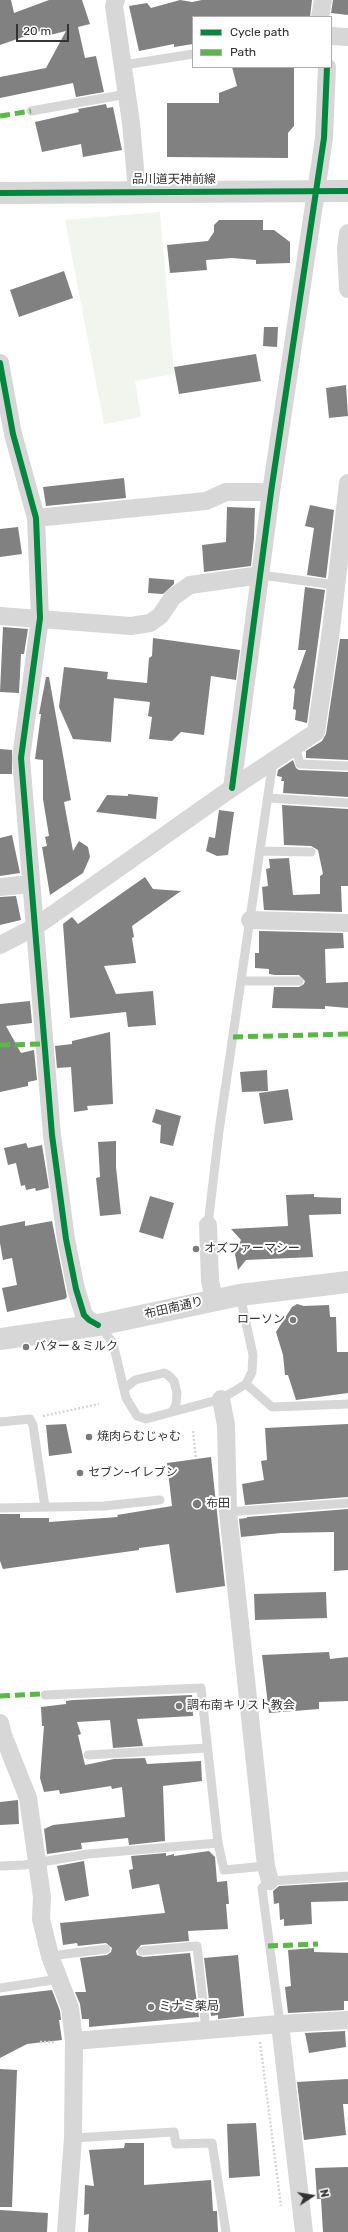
<!DOCTYPE html>
<html>
<head>
<meta charset="utf-8">
<style>
  body { margin:0 }
  #map { position:relative; width:348px; height:2232px; overflow:hidden; background:#fff; font-family:Rubik,sans-serif }
  canvas { display:block }
  .legend { position:absolute; left:192px; top:16px; width:140px; height:52px; box-sizing:border-box; background:#fff; border:1px solid #adadad; margin:0; padding:5px 7px; list-style:none; font-size:12px; color:#333 }
  .legend li { display:flex; align-items:center; gap:8px; height:20px }
  .legend b { width:20px; border:1px solid #adadad }
  .north { position:absolute; left:292px; top:2176px; width:40px; height:40px; -webkit-text-stroke:3px #fff; paint-order:stroke; rotate:78deg; font-size:11px; font-weight:700; line-height:16px; text-align:center; color:#333 }
  .north::after { content:''; display:block; margin:auto; width:14px; height:18px; background:#333; clip-path:polygon(50% 0,100% 100%,50% 72%,0 100%) }
  .scale { position:absolute; left:16px; top:24px; width:53px; height:18px; box-sizing:border-box; border:2px solid #333; border-top:0; padding-left:5px; font-size:12px; line-height:14px; white-space:nowrap; color:#333; -webkit-text-stroke:3px #fff; paint-order:stroke }
</style>
</head>
<body>
<div id="map">
<canvas width="348" height="2232"></canvas>
<ul class="legend">
<li><b style="height:5px;background:#00873e"></b>Cycle path</li>
<li><b style="height:5px;background:#58b947"></b>Path</li>
</ul>
<div class="north">N</div>
<div class="scale">20 m</div>
</div>
<script>
const g = document.querySelector('canvas').getContext('2d');
g.lineJoin = 'round';
function paint(path, color) { g.fillStyle = color; g.fill(path, 'evenodd'); }
const toPath = rows => new Path2D(rows.map(r => 'M' + r).join(''));
function strokePath(path, color, width, dash) { g.strokeStyle = color; g.lineWidth = width; g.lineCap = dash ? 'butt' : 'round'; g.setLineDash(dash || []); g.stroke(path); }
function drawText(font, color, halo, rows, align = 'center') {
  g.font = font + ' Rubik,"Noto Sans JP",sans-serif'; g.lineWidth = 4; g.setLineDash([]); g.textBaseline = 'middle'; g.strokeStyle = halo; g.fillStyle = color; for (const [text, x, y, turn = 0] of rows) {
    g.save(); g.translate(x, y); g.rotate((+turn || 0) * Math.PI / 180); g.textAlign = isNaN(turn) ? turn : align; if (halo) g.strokeText(text, 0, 0); g.fillText(text, 0, 0); g.restore();
  }
}
paint(toPath([
  [160,212,174,374,135,381,141,417,104,424,65,220]
]), '#f1f5ed');
paint(toPath([
  [0,0,11,0,14,13,49,0,82,0,90,24,78,27,85,58,96,56,104,92,76,97,73,83,0,98,0,77,46,68,66,31,46,36,43,30,0,45],
  [180,0,192,2,202,0,312,0,310,17,193,17,193,44,174,47,174,44,139,51,129,6,147,3,151,8],
  [333,0,348,0,348,15,331,13],
  [232,67,294,67,294,126,288,133,288,158,167,157,167,103,219,103,219,93,237,86],
  [106,104,107,108,113,107,122,150,83,157,81,144,42,152,35,122,79,112,78,109],
  [219,220,263,220,263,230,274,230,290,242,290,263,256,264,256,260,232,258,206,260,207,270,170,273,167,245,208,241,214,232,214,225],
  [64,271,73,298,19,317,10,290],
  [264,327,278,327,277,347,263,346],
  [256,354,261,381,179,394,174,367],
  [346,385,348,416,329,418,326,388],
  [124,478,126,498,46,506,43,487],
  [310,505,334,510,326,578,307,575,314,528,305,526],
  [227,507,255,508,254,538,251,566,204,572,202,545,226,542],
  [18,527,22,554,0,557,0,529],
  [149,578,174,580,174,584,163,594,148,593],
  [305,587,325,590,307,723,295,720,296,710,293,709,295,689,293,688,306,650,298,650],
  [3,627,28,629,24,654,21,654,19,693,0,692],
  [153,638,240,650,236,680,211,676,204,735,181,732,172,741,149,739,152,717,148,716,150,702,114,698,111,742,73,739,59,707,64,667,108,672,107,679,147,683,149,658,152,656],
  [340,639,348,639,348,760,306,758,306,751,322,741,326,734],
  [46,677,49,677,71,800,64,802,73,851,79,841,88,847,90,857,83,873,50,895,42,847,47,846,45,837,49,836,43,799,43,760,35,759,41,714,39,714],
  [0,749,12,750,12,774,0,774],
  [293,760,296,768,299,770,348,772,348,797,283,793,284,781,281,781,282,777,277,776,278,770],
  [128,794,158,797,156,819,96,812,107,795,128,796],
  [282,805,348,809,348,886,341,886,342,912,264,910,262,887,268,886,266,869,270,868,269,859,289,858,293,895,320,894,320,876,323,874,318,850,311,846,284,845],
  [219,810,234,812,228,855,217,856,206,851,209,837,215,838],
  [12,835,20,873,0,876,0,838],
  [145,877,153,889,181,891,132,926,134,937,132,938,136,963,104,966,116,994,153,991,156,1025,128,1027,126,1012,70,1018,63,924,72,917,78,924],
  [16,896,21,920,0,925,0,897],
  [259,931,343,933,344,948,325,949,326,983,348,982,348,1008,325,1006,325,1009,272,1008,274,987,299,987,304,984,305,981,299,975,275,975,269,974,269,969,255,968,255,953,259,953],
  [30,1001,32,1023,6,1026,21,1053,34,1050,37,1080,28,1082,28,1086,0,1092,0,1004],
  [110,1032,113,1104,87,1106,88,1110,74,1112,71,1067,57,1068,55,1046,72,1044,72,1041],
  [267,1070,268,1091,242,1092,240,1072],
  [288,1089,293,1120,264,1124,259,1093],
  [156,1109,181,1116,173,1146,160,1143,161,1125,152,1122],
  [116,1141,116,1167,121,1214,100,1216,96,1178,100,1177,98,1142],
  [26,1143,28,1148,42,1145,49,1188,36,1191,35,1188,26,1190,25,1185,21,1186,16,1163,8,1165,4,1148],
  [314,1194,314,1197,341,1198,341,1214,309,1215,313,1257,246,1260,238,1270,235,1254,241,1240,231,1229,288,1226,286,1195],
  [150,1196,174,1203,163,1239,139,1232],
  [25,1221,25,1226,52,1221,67,1297,65,1299,7,1312,2,1288,17,1285,12,1258,3,1260,0,1243,0,1226],
  [297,1304,304,1306,329,1305,330,1317,336,1317,337,1352,348,1352,348,1393,296,1400,288,1375,285,1375,283,1355,276,1332,292,1307],
  [66,1424,72,1453,49,1456,46,1425],
  [348,1424,348,1497,245,1505,242,1484,264,1480,261,1461,267,1460,265,1428],
  [211,1457,225,1586,176,1593,169,1544,139,1548,139,1550,3,1569,0,1561,0,1514,20,1514,20,1518,49,1518,49,1522,118,1517,117,1515,172,1506,167,1463],
  [348,1509,348,1570,334,1571,334,1532,281,1533,241,1537,239,1519,247,1518,247,1517],
  [326,1592,327,1618,255,1620,254,1594],
  [329,1652,330,1659,348,1657,348,1701,319,1702,319,1709,269,1713,262,1655],
  [192,1695,193,1716,137,1719,143,1746,113,1748,110,1720,77,1722,81,1734,78,1735,85,1765,114,1759,145,1758,147,1764,201,1761,202,1781,163,1786,165,1841,129,1845,128,1838,81,1843,82,1849,47,1854,44,1829,53,1825,125,1817,122,1787,112,1789,111,1786,60,1794,59,1790,44,1792,40,1778,44,1726,42,1726,41,1707,66,1704,66,1701,73,1700],
  [18,1800,19,1824,0,1825,0,1802],
  [209,1851,215,1857,217,1882,227,1881,229,1904,226,1904,228,1929,188,1931,189,1941,141,1945,136,1951,137,1955,143,1957,190,1953,199,2017,89,2027,89,2019,82,2019,80,2004,75,1992,86,1992,80,1958,107,1955,111,1952,112,1948,106,1943,78,1946,77,1943,63,1945,60,1923,165,1913,159,1884,132,1889,129,1870,133,1869,131,1856,166,1853,166,1856,174,1854,174,1856],
  [84,1861,89,1896,65,1901,57,1866],
  [348,1882,348,1901,311,1902,312,1924,284,1926,284,1919,280,1920,279,1903,274,1904,273,1891,279,1886],
  [314,1948,314,1952,348,1953,348,2001,344,2001,344,2010,288,2013,285,1987,291,1986,288,1950],
  [238,1955,244,2016,218,2019,218,2015,211,2016,204,1958],
  [52,1990,60,2011,61,2020,59,2020,62,2040,27,2044,0,2058,0,1996],
  [345,2031,346,2047,309,2053,305,2033],
  [0,2069,17,2070,12,2207,0,2207],
  [348,2079,348,2104,343,2104,346,2135,304,2140,297,2082],
  [256,2123,260,2176,229,2178,227,2124],
  [125,2143,144,2143,144,2185,211,2180,213,2211,217,2211,218,2232,88,2232,89,2214,84,2215,85,2185,94,2186,89,2150,124,2148],
  [348,2167,348,2232,323,2232,321,2199,317,2199,315,2168],
  [0,2210,48,2213,47,2232,0,2232]
]), '#818181');
strokePath(toPath([
  [43,1416,99,1404],
  [193,1431,196,1459],
  [40,2042,56,2042],
  [260,2042,281,2206]
]), '#d6d6d6', 2.5, [2, 2]);
strokePath(toPath([
  [124,65,193,54],
  [31,111,127,94],
  [261,575,335,585],
  [295,746,300,764,348,766],
  [268,798,348,803],
  [260,851,311,852],
  [241,981,299,981],
  [208,1225,219,1131,273,761],
  [99,1325,113,1343,126,1398,137,1416,146,1419,221,1399,246,1384,252,1372,253,1355,240,1295],
  [246,1384,272,1407,348,1404],
  [124,1389,135,1380,164,1373,168,1375,174,1381,177,1393,176,1405,172,1412],
  [0,1422,30,1419,33,1425,45,1507],
  [0,1508,104,1506,160,1500],
  [228,1512,348,1503],
  [88,1755,207,1748],
  [218,1843,224,1870,266,1866],
  [0,1866,24,1865,88,1854,218,1843,201,1688,45,1695],
  [142,1951,197,1946,206,2030],
  [50,1956,106,1949],
  [0,1988,59,1979],
  [280,2024,262,1888,270,1881,348,1876],
  [73,2138,174,2132,176,2144,212,2143,226,2232]
]), '#d7d7d7', 9);
strokePath(toPath([
  [116,0,114,6,131,123,137,191],
  [320,17,323,0],
  [331,36,348,37],
  [348,233,346,249,348,289],
  [0,363,13,434,36,518,40,618,21,758,52,1135,66,1239,76,1289,84,1315,89,1320,98,1325],
  [36,518,206,501,226,492,271,492],
  [0,616,131,626,150,623,160,616,173,597,190,585,261,575],
  [232,788,271,492,324,138,327,67],
  [0,887,31,884],
  [250,920,348,923],
  [0,945,35,927,232,788,316,732,331,630,348,483],
  [208,1225,210,1281,214,1299],
  [221,1399,226,1425,228,1512,266,1866,270,1881],
  [0,1723,3,1735,28,1798,42,1897,41,1919,50,1956,70,2008,74,2041,73,2138,66,2232],
  [280,2024,304,2232],
  [74,2041,280,2024,348,2020]
]), '#d7d7d7', 18);
strokePath(toPath([
  [0,193,348,191],
  [0,1339,98,1325,240,1295,348,1282]
]), '#d7d7d7', 22);
strokePath(toPath([
  [0,116,31,111],
  [233,1037,348,1034],
  [0,1045,44,1044],
  [0,1696,40,1694,45,1695],
  [268,1946,318,1944]
]), '#58b947', 5, [10, 5]);
strokePath(toPath([
  [0,193,348,191],
  [0,363,13,434,36,518,40,618,21,758,52,1135,66,1239,76,1289,84,1315,89,1320,98,1325],
  [232,788,271,492,324,138,327,67]
]), '#00873e', 6);
for (const [x, y, r, color] of [
  [196,1249,4,"#7a7a7a"],
  [293,1320,4,"#7a7a7a"],
  [26,1347,4,"#7a7a7a"],
  [89,1437,4,"#7a7a7a"],
  [80,1473,4,"#7a7a7a"],
  [197,1504,5,"#7a7a7a"],
  [179,1706,4,"#7a7a7a"],
  [151,2007,4,"#7a7a7a"]
]) { const dot = new Path2D(); dot.arc(x, y, r, 0, 2 * Math.PI); g.fillStyle = color; g.fill(dot); strokePath(dot, '#fff', 1.5); }
drawText('12px', '#333', '#fff', [
  ["品川道天神前線",174,180],
  ["布田南通り",174,1308,-13]
]);
drawText('12px', '#333', '#fff', [
  ["オズファーマシー",204,1249],
  ["ローソン",285,1320,"right"],
  ["バター＆ミルク",34,1347],
  ["焼肉らむじゃむ",97,1437],
  ["セブン-イレブン",88,1473],
  ["布田",206,1504],
  ["調布南キリスト教会",187,1706],
  ["ミナミ薬局",159,2007]
], 'left');
</script>
</body>
</html>
